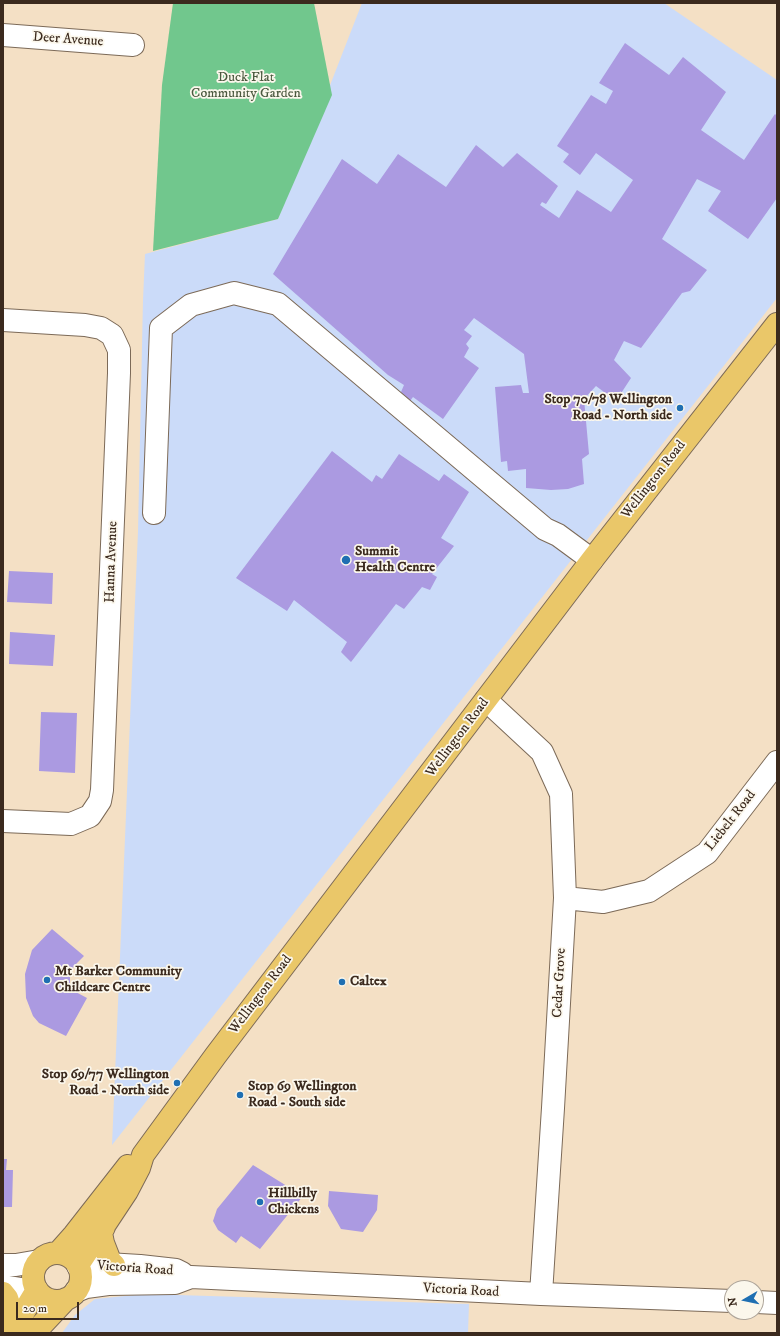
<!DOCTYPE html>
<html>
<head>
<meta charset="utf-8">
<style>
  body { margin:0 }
  #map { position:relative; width:780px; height:1336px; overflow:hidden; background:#f4e0c5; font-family:"IM FELL DW Pica",serif }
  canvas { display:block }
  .frame { position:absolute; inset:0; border:4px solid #3b2a1e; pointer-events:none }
  .north { position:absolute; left:724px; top:1280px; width:40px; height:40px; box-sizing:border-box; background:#fbf7ec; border:1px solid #aea59a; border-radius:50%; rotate:261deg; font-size:11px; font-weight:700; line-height:16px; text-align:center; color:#3b2a1e }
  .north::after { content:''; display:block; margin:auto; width:14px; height:18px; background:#1f6fb2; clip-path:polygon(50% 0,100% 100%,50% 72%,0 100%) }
  .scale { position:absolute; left:16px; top:1302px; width:63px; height:18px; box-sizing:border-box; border:2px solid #3b2a1e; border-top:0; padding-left:5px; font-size:12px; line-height:14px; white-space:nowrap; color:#3b2a1e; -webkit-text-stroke:3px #fbf7ec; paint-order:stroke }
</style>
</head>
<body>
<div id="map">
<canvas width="780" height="1336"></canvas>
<div class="frame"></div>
<div class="north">N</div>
<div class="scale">20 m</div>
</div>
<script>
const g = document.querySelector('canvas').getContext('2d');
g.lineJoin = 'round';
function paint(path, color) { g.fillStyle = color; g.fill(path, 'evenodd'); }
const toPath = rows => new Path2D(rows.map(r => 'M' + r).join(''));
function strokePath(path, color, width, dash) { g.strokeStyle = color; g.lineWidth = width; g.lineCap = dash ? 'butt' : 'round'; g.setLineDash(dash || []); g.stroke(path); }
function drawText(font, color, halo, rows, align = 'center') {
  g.font = font + ' "IM FELL DW Pica",serif'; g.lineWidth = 3.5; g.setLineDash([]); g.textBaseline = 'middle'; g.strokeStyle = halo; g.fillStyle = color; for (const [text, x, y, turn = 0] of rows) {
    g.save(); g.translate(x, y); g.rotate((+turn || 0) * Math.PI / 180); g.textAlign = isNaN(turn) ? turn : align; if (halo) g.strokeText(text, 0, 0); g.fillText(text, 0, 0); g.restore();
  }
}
paint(toPath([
  [362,3,664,3,777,80,777,298,112,1145,138,531,143,300,145,254,278,219],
  [145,1294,469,1304,468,1333,62,1333,75,1315,95,1299]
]), '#cbdbf9');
paint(toPath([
  [173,3,314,3,332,95,278,219,153,251,162,85]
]), '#71c78d');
paint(toPath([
  [625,43,669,75,683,57,726,92,701,130,744,160,775,114,777,116,777,198,748,239,708,211,721,191,697,179,662,239,707,270,690,291,682,293,641,348,624,341,614,360,631,378,616,401,596,386,584,399,589,454,582,459,584,484,568,489,551,490,526,488,526,469,508,471,507,461,501,462,495,387,521,385,523,393,529,393,524,354,474,318,464,330,472,336,466,344,469,348,464,357,479,368,443,419,413,397,410,401,401,392,404,385,388,375,273,274,342,159,377,184,398,154,446,187,476,145,503,167,517,153,558,186,546,204,542,202,540,205,559,218,577,190,611,212,633,180,596,153,580,175,563,162,569,154,557,146,591,95,606,104,613,91,599,83],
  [332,451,372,482,376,475,382,479,399,454,439,481,444,474,469,492,441,538,454,546,432,574,437,577,430,590,422,587,404,609,396,604,351,662,341,652,347,642,294,600,287,611,236,578],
  [9,571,53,573,52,604,7,602],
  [10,632,55,635,53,666,9,664],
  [41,712,77,713,75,773,39,771],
  [52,929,84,956,74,966,70,975,70,984,72,990,87,998,66,1036,39,1023,33,1016,26,998,25,974,32,950],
  [3,1159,7,1159,6,1170,13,1170,12,1207,3,1207],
  [253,1165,303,1196,260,1249,241,1236,236,1243,218,1230,213,1221,217,1209],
  [329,1191,378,1195,377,1210,363,1232,341,1229,328,1206]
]), '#ab9ae1');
const minor = toPath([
  [3,35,133,45],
  [3,320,85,325,101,328,112,335,119,350,119,373,102,790,100,801,90,816,71,824,3,821],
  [154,513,161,328,191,305,234,293,278,304,545,529,558,535,592,560],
  [486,700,542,752,561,794,565,898,553,1108,541,1294],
  [565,898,603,902,649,891,707,853,777,762],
  [3,1265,16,1265,39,1261],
  [78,1266,107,1264,140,1266,176,1270,182,1273],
  [3,1286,21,1289,36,1289],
  [76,1291,86,1287,108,1284,175,1283,191,1277,541,1294,732,1301],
  [756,1302,777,1303]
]);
const major = toPath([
  [104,1227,101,1233,103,1243,110,1261,114,1265],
  [58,1253,74,1235,128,1166],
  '33 1277a24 24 0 1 1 48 0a24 24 0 1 1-48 0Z',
  [78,1265,127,1191,139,1168,143,1155,216,1055,592,560,777,324],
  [3,1293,7,1298,11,1310,13,1321,11,1332],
  [11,1333,37,1290],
  [34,1333,66,1299]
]);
strokePath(minor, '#7c6a58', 24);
strokePath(major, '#7c6a58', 24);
strokePath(minor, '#fff', 22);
strokePath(major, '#eac769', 22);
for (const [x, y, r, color] of [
  [680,408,4,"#1f6fb2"],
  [346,560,5,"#1f6fb2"],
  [47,980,4,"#1f6fb2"],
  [342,982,4,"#1f6fb2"],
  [177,1083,4,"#1f6fb2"],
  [240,1095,4,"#1f6fb2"],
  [260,1202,4,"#1f6fb2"]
]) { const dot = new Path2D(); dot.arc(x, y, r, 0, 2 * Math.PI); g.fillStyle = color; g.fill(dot); strokePath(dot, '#fbf7ec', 1.5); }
drawText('14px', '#3b2a1e', '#fbf7ec', [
  ["Deer Avenue",68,40,4],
  ["Wellington Road",654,480,-52],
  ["Hanna Avenue",112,562,-88],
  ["Wellington Road",458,738,-53],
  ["Liebelt Road",731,821,-52],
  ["Cedar Grove",560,983,-87],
  ["Wellington Road",261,995,-53],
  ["Victoria Road",135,1269,4],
  ["Victoria Road",461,1291,3]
]);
drawText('14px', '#4b593f', '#fbf7ec', [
  ["Duck Flat",246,78],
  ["Community Garden",246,94]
]);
drawText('bold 14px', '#3b2a1e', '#fbf7ec', [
  ["Stop 70/78 Wellington",672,400,"right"],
  ["Road - North side",672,416,"right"],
  ["Summit",355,552],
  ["Health Centre",355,568],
  ["Mt Barker Community",55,972],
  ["Childcare Centre",55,988],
  ["Caltex",350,982],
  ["Stop 69/77 Wellington",169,1075,"right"],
  ["Road - North side",169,1091,"right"],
  ["Stop 69 Wellington",248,1087],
  ["Road - South side",248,1103],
  ["Hillbilly",268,1194],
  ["Chickens",268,1210]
], 'left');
</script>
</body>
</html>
